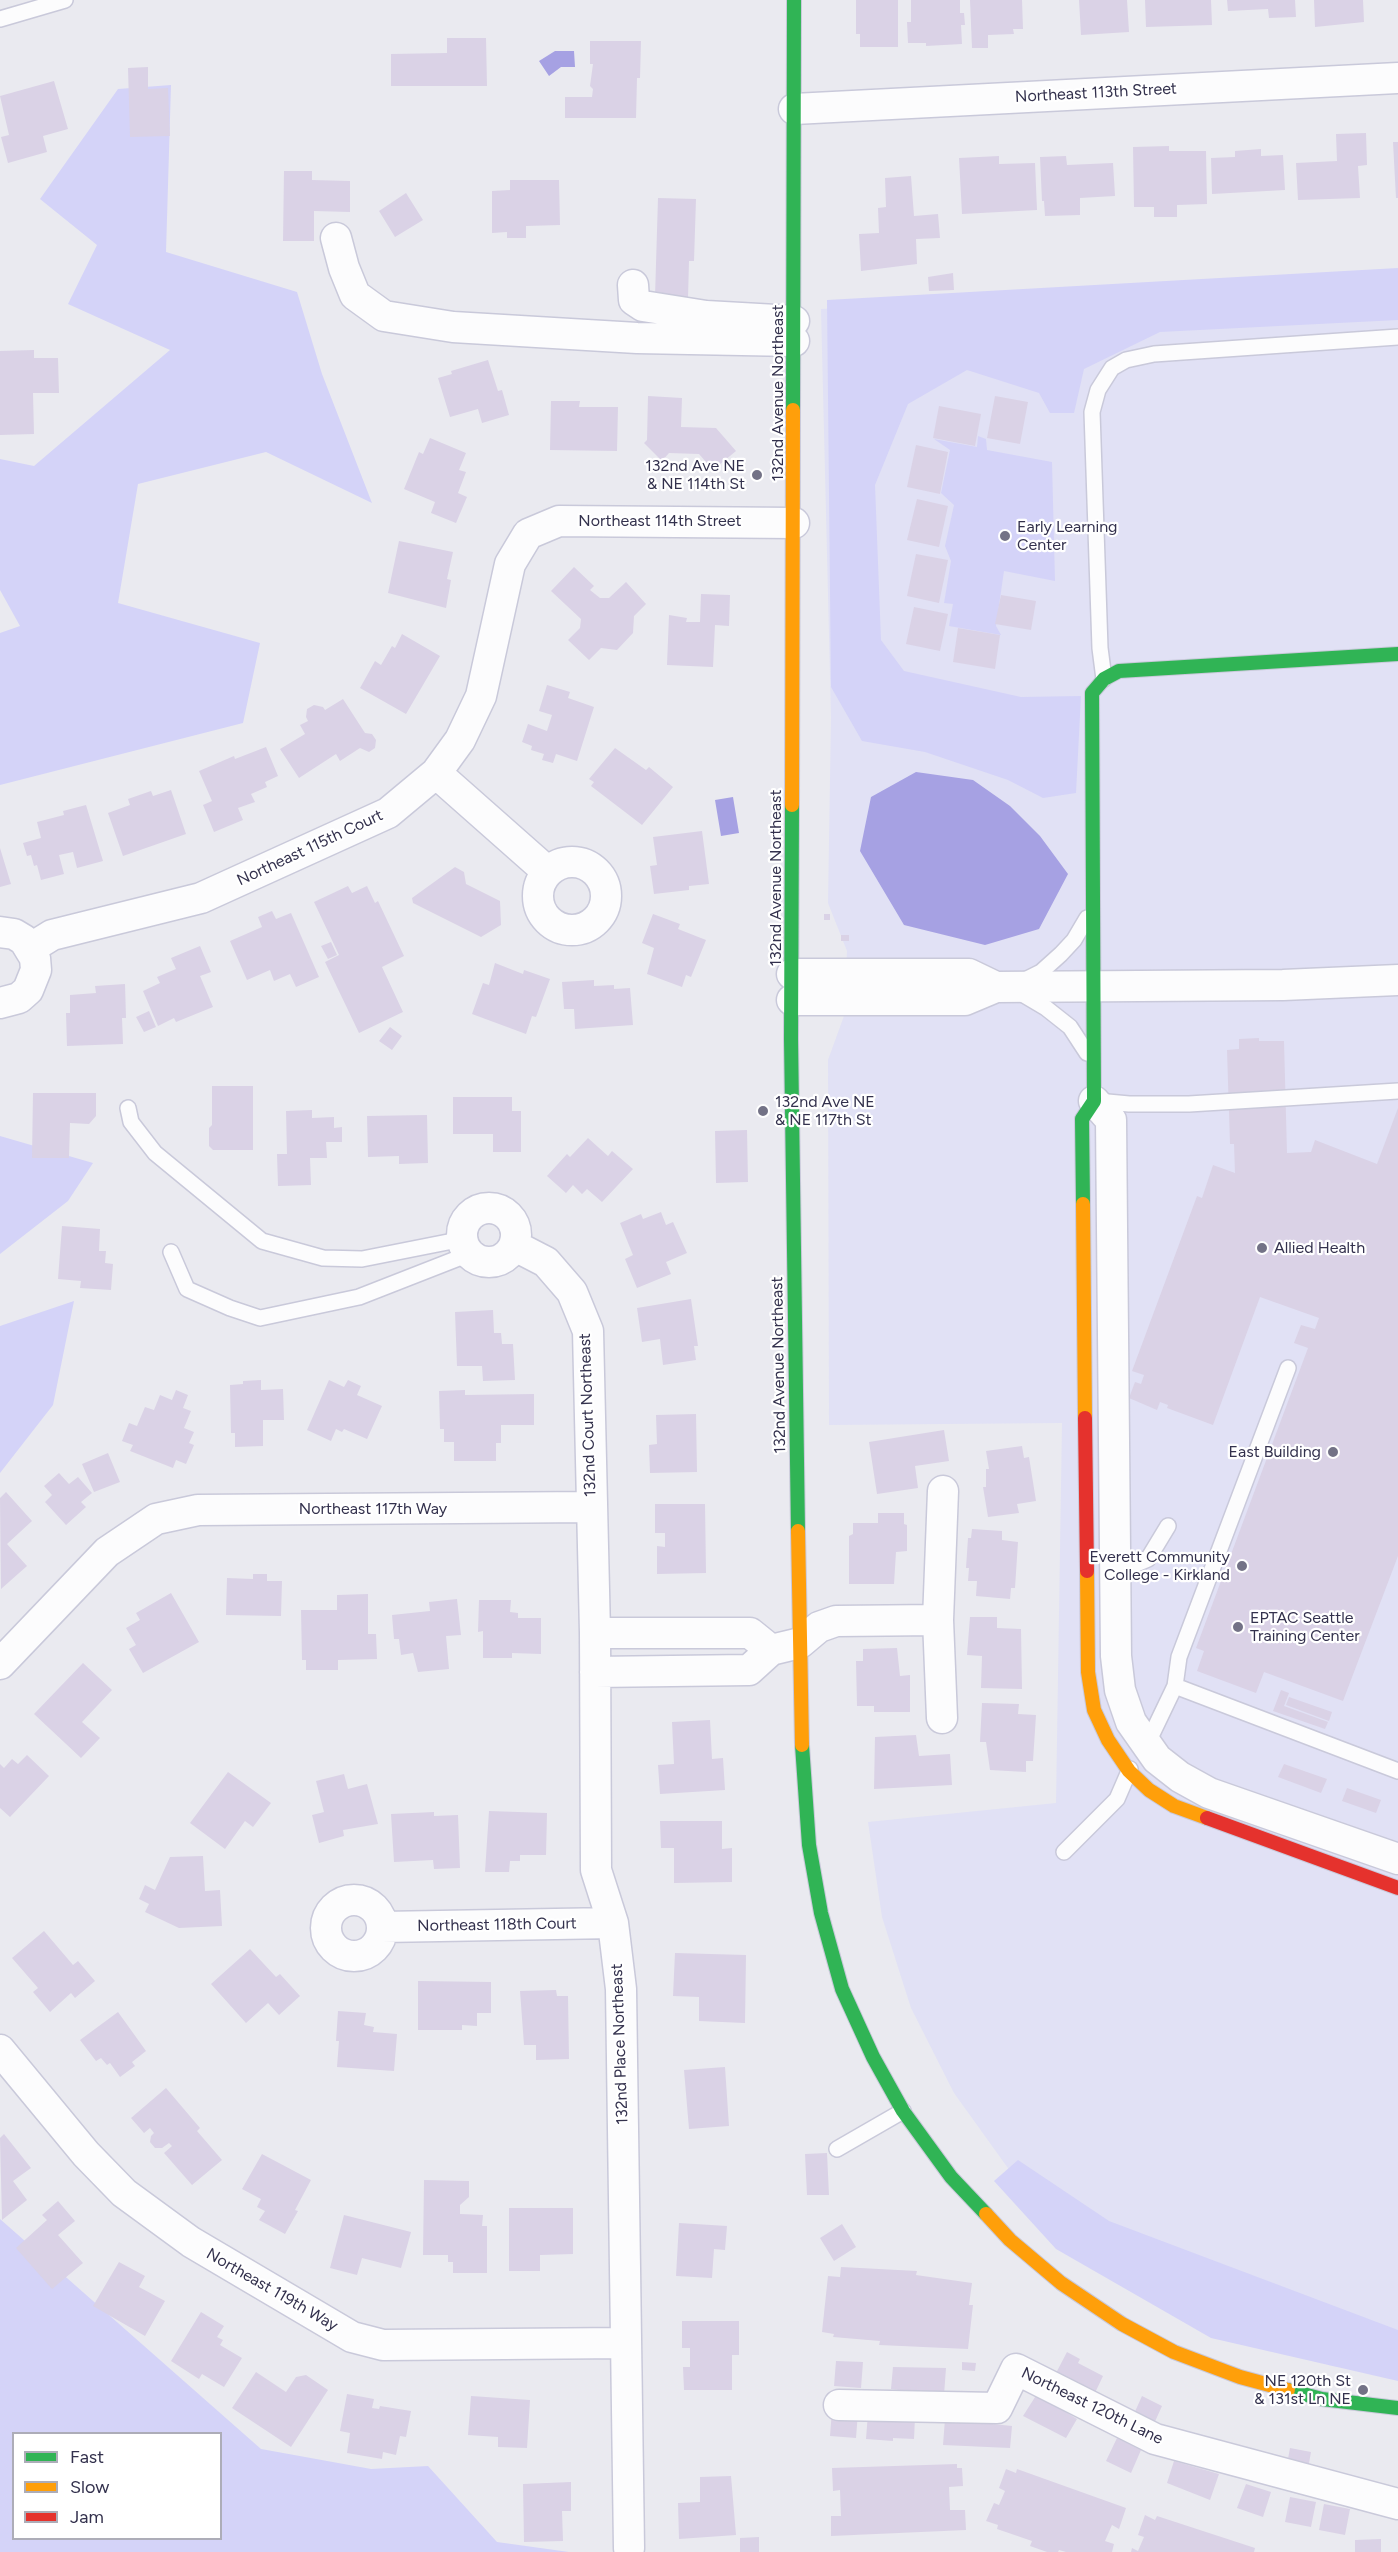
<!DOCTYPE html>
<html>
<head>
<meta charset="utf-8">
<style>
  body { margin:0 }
  #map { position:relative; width:1398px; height:2552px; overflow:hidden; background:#eaeaf0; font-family:Figtree,sans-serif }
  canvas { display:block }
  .legend { position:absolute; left:12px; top:2432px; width:210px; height:108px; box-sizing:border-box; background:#fff; border:2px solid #adadb8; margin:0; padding:8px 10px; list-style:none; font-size:18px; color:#33314d }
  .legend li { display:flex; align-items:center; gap:12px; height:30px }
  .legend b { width:30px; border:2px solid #adadb8 }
</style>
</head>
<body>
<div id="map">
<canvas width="1398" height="2552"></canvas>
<ul class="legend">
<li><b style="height:8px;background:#30b455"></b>Fast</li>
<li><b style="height:8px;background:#ff9f0a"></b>Slow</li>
<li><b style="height:8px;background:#e5322d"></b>Jam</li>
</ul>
</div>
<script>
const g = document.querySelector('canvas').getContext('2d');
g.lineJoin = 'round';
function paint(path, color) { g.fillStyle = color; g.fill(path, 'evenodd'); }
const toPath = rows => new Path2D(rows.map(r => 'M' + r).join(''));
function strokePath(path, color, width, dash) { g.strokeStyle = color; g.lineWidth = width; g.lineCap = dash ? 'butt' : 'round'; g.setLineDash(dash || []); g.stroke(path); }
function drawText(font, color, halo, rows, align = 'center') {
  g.font = font + ' Figtree,sans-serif'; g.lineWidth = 4.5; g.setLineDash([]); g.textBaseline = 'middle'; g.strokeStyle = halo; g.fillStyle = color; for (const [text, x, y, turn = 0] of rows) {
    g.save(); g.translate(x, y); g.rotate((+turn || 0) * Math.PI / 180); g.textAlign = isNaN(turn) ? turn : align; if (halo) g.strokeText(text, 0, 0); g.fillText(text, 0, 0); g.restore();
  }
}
paint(toPath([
  [1398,276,1398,2375,1332,2366,1241,2337,1010,2171,954,2093,911,2008,882,1917,868,1822,1056,1803,1062,1423,829,1425,828,1060,844,1016,847,951,828,903,831,717,821,309]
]), '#e1e1f5');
paint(toPath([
  [171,85,166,252,297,292,322,374,372,503,266,452,138,484,118,603,260,643,243,723,0,785,0,633,20,626,0,590,0,459,34,466,170,350,68,304,97,245,40,199,118,89],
  [1398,268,1398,320,1160,332,1084,369,1074,413,1050,413,1039,393,967,370,908,404,875,485,881,640,904,671,1021,697,1081,696,1076,793,1043,798,1008,780,925,752,862,741,831,687,827,300],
  [978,436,986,439,987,450,1052,462,1055,581,1004,571,996,626,1001,635,949,626,953,604,944,603,951,561,945,546,954,505,941,493,950,450,934,439,977,447],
  [0,1136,93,1163,68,1201,0,1254],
  [74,1301,53,1405,0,1473,0,1326],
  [1018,2160,1109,2221,1398,2330,1398,2381,1211,2338,1056,2249,994,2181],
  [0,2219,261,2449,371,2469,428,2466,497,2542,569,2552,0,2552],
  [14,2434,220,2434,220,2538,14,2538]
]), '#d4d3f8');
paint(toPath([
  [555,51,574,51,575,67,561,67,549,76,539,61],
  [916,772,973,780,1010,806,1040,836,1068,874,1039,929,985,945,904,925,860,851,871,797],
  [733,797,739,833,721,836,715,800]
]), '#a6a1e3');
paint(toPath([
  [856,0,898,0,898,47,860,47,860,34,856,34],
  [911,0,960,0,960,13,964,13,965,25,961,25,962,44,926,46,926,43,908,43,907,22,911,22],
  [970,0,1022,0,1023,29,1013,29,1014,34,988,35,988,48,972,48],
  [1079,0,1127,0,1129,32,1081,35],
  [1145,0,1211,0,1212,25,1146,27],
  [1227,0,1295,0,1296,17,1269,18,1268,9,1228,11],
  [1314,0,1363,0,1364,22,1315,27],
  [447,38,486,38,487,86,391,86,391,54,447,53],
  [590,41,641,41,640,78,637,78,636,118,565,118,565,97,592,97,593,89,590,86,593,64,590,64],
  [148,67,148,89,168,88,170,136,130,137,128,68],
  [54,81,68,129,43,136,47,152,8,163,1,137,9,135,0,96],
  [1366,133,1367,165,1358,166,1360,198,1298,200,1296,163,1337,161,1336,134],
  [1393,142,1398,142,1398,198,1396,198],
  [1169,146,1169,151,1206,151,1207,204,1177,205,1177,217,1154,217,1154,207,1134,207,1133,147],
  [1261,149,1261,156,1283,155,1285,190,1212,194,1211,158,1235,157,1235,151],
  [999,156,999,164,1035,163,1037,210,962,214,959,158],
  [1066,156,1067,165,1113,163,1115,196,1080,198,1080,215,1045,216,1044,201,1042,201,1040,157],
  [284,171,312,171,312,180,350,181,350,212,314,211,314,241,283,241],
  [911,176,914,216,938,214,940,238,916,239,917,264,861,271,859,234,879,233,878,208,886,207,885,178],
  [510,180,559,180,560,225,526,226,526,238,507,238,507,232,492,233,492,191,510,190],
  [406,193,423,220,395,237,379,211],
  [658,198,696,199,694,261,689,261,688,298,655,297],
  [953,273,954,290,929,291,928,277],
  [34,350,34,358,58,358,59,393,33,393,34,434,0,435,0,351],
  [488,360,498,391,502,390,509,415,482,423,478,409,450,417,438,378,452,374,451,371],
  [648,396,682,398,681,427,716,428,736,451,713,470,699,454,669,453,662,461,644,443,647,440],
  [995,396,1028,402,1020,444,987,438],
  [551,401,580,401,579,407,618,407,617,451,550,450],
  [939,406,981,414,975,446,933,438],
  [430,438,466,453,459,470,466,472,458,493,467,497,456,523,431,513,435,502,404,489,419,452,423,454],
  [916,445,948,452,940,494,907,487],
  [917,499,948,506,939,547,907,540],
  [399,541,453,552,447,579,451,580,446,608,388,593],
  [916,554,948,560,939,603,907,596],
  [574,567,594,586,590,590,600,598,609,598,626,582,646,604,634,616,633,633,617,650,601,648,589,660,568,640,580,628,581,619,551,591],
  [701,594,730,595,729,626,715,625,713,667,667,665,669,615,687,618,686,622,700,622],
  [1001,595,1036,601,1031,630,995,624],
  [914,607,948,614,940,651,906,644],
  [958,628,1000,635,995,669,953,662],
  [402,634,440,656,406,714,360,688,375,661,381,665,392,646,395,648],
  [547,685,570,692,568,698,594,707,577,761,556,754,553,763,542,760,544,754,531,750,532,746,522,742,528,724,547,731,552,715,539,711],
  [343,699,365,733,372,734,376,740,375,748,369,752,360,748,340,761,336,754,299,778,280,749,305,734,300,725,308,721,306,717,307,709,314,705,323,707,325,710],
  [266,747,278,776,265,782,267,787,251,794,255,802,238,808,243,820,214,832,203,805,212,801,199,771,234,756,235,759],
  [615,748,646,770,649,767,673,787,642,825,591,786,594,782,589,779],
  [171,790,186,834,123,856,108,813,130,805,128,799,151,791,153,796],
  [86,805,103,861,77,868,73,852,59,855,64,874,41,880,37,865,34,866,31,855,27,856,23,843,41,838,37,822,64,815,63,811],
  [702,831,709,884,689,886,689,890,654,894,650,866,657,865,653,837],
  [0,848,11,884,0,887],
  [455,867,464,872,466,884,500,901,501,925,481,937,413,903,412,898],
  [348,886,352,893,367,886,375,903,378,901,404,956,382,967,403,1012,359,1033,325,962,339,955,314,902],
  [272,911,276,919,291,913,319,977,296,987,290,974,274,981,270,970,247,980,230,941,262,927,258,917],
  [653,914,680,924,678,929,706,940,691,977,686,975,682,987,647,974,654,948,642,943],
  [824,914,830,914,830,920,824,920],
  [841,935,849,935,849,941,841,941],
  [331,942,337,955,328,959,321,946],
  [200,946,211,972,200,976,213,1007,176,1022,174,1018,158,1026,143,991,160,983,157,977,176,969,171,958],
  [495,963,523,974,524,970,550,979,536,1017,532,1016,526,1034,472,1014,483,983,489,985],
  [594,980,594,986,614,985,614,989,630,988,633,1025,575,1029,574,1009,564,1009,562,982],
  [125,984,126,1018,122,1018,123,1044,67,1046,66,1013,70,1013,70,995,96,993,95,986],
  [149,1011,156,1027,144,1032,136,1017],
  [390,1027,402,1036,392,1050,379,1041],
  [1259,1038,1259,1041,1284,1041,1287,1153,1311,1152,1315,1140,1377,1164,1398,1108,1398,1556,1343,1701,1264,1672,1256,1693,1197,1671,1204,1651,1196,1648,1308,1348,1294,1343,1301,1325,1315,1329,1319,1318,1260,1297,1213,1425,1167,1408,1168,1405,1160,1402,1157,1410,1129,1398,1135,1382,1141,1384,1144,1375,1132,1371,1197,1196,1202,1198,1213,1165,1235,1173,1234,1144,1230,1144,1227,1050,1239,1049,1239,1039],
  [212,1086,253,1086,253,1150,213,1150,209,1146,209,1128,212,1125],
  [33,1093,96,1093,96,1116,89,1124,70,1123,69,1158,32,1158],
  [453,1097,512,1097,512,1111,521,1111,521,1152,493,1152,493,1134,453,1134],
  [312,1110,312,1118,334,1117,334,1128,342,1127,342,1142,326,1142,327,1158,310,1158,311,1185,278,1186,277,1154,287,1154,286,1111],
  [427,1115,428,1163,399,1164,399,1156,368,1157,367,1116],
  [747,1130,748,1182,716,1183,715,1131],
  [588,1138,608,1156,612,1151,633,1169,602,1202,587,1189,582,1194,573,1185,566,1193,547,1176,567,1154,570,1157],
  [661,1212,666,1225,673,1222,687,1253,666,1262,671,1274,637,1288,625,1259,633,1255,620,1223,641,1214,643,1219],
  [62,1226,100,1229,99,1251,106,1251,105,1263,113,1264,111,1290,80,1288,81,1281,58,1279],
  [691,1299,698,1346,694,1346,696,1360,663,1365,660,1339,642,1342,637,1308],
  [493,1310,494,1333,501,1333,502,1344,513,1344,515,1380,483,1381,482,1366,457,1366,455,1312],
  [261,1380,261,1390,283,1389,284,1420,263,1420,263,1446,235,1447,235,1433,231,1433,230,1385,243,1384,243,1381],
  [329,1380,344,1387,348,1380,361,1386,357,1395,382,1406,367,1439,344,1429,342,1432,336,1429,331,1441,307,1430],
  [176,1390,188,1395,183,1408,191,1411,184,1428,194,1432,189,1443,194,1445,186,1464,176,1460,173,1468,130,1451,133,1445,122,1441,129,1423,137,1426,145,1407,154,1410,160,1395,172,1400],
  [465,1390,465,1395,534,1394,534,1425,501,1425,501,1443,496,1443,496,1461,454,1461,454,1442,444,1442,444,1429,440,1429,439,1391],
  [696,1414,697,1472,650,1473,649,1445,657,1444,656,1415],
  [944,1430,949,1461,915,1466,918,1488,877,1494,869,1442],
  [1022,1446,1024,1458,1029,1457,1036,1501,1017,1504,1019,1513,988,1517,983,1487,986,1487,986,1469,989,1469,986,1451],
  [108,1453,120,1482,94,1492,82,1464],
  [59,1473,69,1484,78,1477,92,1493,81,1502,86,1507,66,1525,45,1502,52,1495,44,1486],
  [6,1492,32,1521,7,1544,27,1566,1,1589,0,1498],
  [655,1504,705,1504,706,1573,657,1574,657,1546,665,1547,665,1533,655,1533],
  [878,1513,904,1513,904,1524,907,1525,907,1551,896,1552,894,1584,849,1584,849,1536,853,1534,853,1523,878,1523],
  [972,1529,1002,1531,1002,1540,1018,1542,1015,1588,1011,1588,1010,1599,976,1596,977,1581,968,1581,969,1568,966,1568,968,1538,971,1538],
  [253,1574,267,1574,267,1581,282,1581,281,1616,226,1615,227,1578,253,1579],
  [171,1593,199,1642,143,1673,129,1649,136,1645,126,1628,140,1620,136,1613],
  [368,1594,368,1634,376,1634,377,1659,338,1660,338,1670,306,1670,306,1660,302,1660,301,1610,337,1610,337,1595],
  [457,1599,461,1635,446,1636,449,1669,418,1672,413,1653,401,1655,399,1639,394,1639,392,1615,430,1611,429,1602],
  [479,1600,511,1600,510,1612,518,1613,518,1618,541,1618,541,1654,512,1653,512,1658,483,1658,483,1631,478,1632],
  [970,1617,997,1617,997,1628,1021,1629,1022,1689,981,1688,982,1656,967,1655],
  [897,1648,900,1676,910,1675,910,1712,874,1712,874,1706,857,1706,856,1661,863,1661,863,1649],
  [83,1663,112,1690,82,1722,100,1738,81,1758,34,1714],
  [1281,1690,1289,1693,1284,1706,1328,1722,1325,1729,1273,1711],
  [1289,1697,1332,1712,1329,1721,1286,1705],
  [982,1703,1019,1704,1018,1714,1036,1715,1033,1761,1026,1761,1026,1772,990,1770,986,1742,980,1742],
  [710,1720,712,1759,723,1758,725,1790,660,1794,658,1765,674,1764,672,1722],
  [916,1735,919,1756,950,1754,952,1785,874,1789,875,1737],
  [27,1755,49,1776,10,1817,0,1808,0,1764,4,1768,12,1759,18,1764],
  [1284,1764,1327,1779,1321,1793,1278,1777],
  [228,1772,271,1803,253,1827,245,1821,225,1849,190,1823],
  [344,1774,348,1789,367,1784,378,1824,343,1830,344,1836,319,1843,312,1815,324,1812,316,1781],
  [1347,1788,1381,1800,1376,1813,1342,1801],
  [489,1811,547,1813,546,1855,520,1855,520,1861,510,1861,509,1872,485,1872],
  [434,1812,434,1816,458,1815,460,1868,434,1869,433,1860,394,1862,391,1814],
  [660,1821,722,1821,722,1849,732,1848,732,1882,674,1883,674,1848,661,1848],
  [203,1856,205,1891,220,1890,222,1926,179,1928,145,1912,149,1904,139,1899,145,1885,155,1890,170,1857],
  [44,1931,73,1965,78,1961,95,1981,75,1998,71,1993,50,2012,33,1992,38,1988,12,1958],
  [250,1949,276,1977,280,1974,300,1996,279,2015,268,2003,246,2023,211,1984],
  [675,1953,746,1955,745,2023,699,2021,699,1997,673,1996],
  [418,1981,491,1982,491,2013,477,2013,477,2026,462,2025,462,2030,418,2030],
  [556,1990,557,1996,568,1996,569,2059,536,2060,536,2045,524,2045,520,1991],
  [338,2011,366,2013,364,2025,374,2027,373,2032,397,2034,394,2071,337,2067,339,2041,336,2041],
  [118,2012,146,2051,132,2062,135,2066,120,2077,110,2063,107,2065,101,2058,96,2061,80,2040],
  [725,2067,729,2126,689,2129,684,2070],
  [166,2088,200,2128,197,2131,222,2160,192,2185,164,2153,172,2146,169,2143,162,2148,155,2148,150,2142,151,2136,154,2133,150,2128,144,2133,131,2118],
  [4,2134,31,2168,13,2181,27,2200,2,2220,0,2138],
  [827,2153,829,2195,807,2195,805,2154],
  [262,2154,311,2180,295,2210,298,2211,285,2234,259,2220,265,2211,257,2207,261,2199,242,2189],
  [424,2180,469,2181,469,2197,460,2205,460,2214,483,2215,482,2226,487,2226,487,2273,453,2273,453,2262,448,2262,448,2255,423,2255],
  [58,2201,75,2221,58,2235,83,2263,52,2289,16,2248,47,2220,42,2215],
  [509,2208,573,2208,573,2254,540,2255,540,2271,509,2271],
  [344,2215,411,2232,401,2268,362,2258,357,2275,330,2268],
  [679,2223,727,2226,725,2250,714,2249,712,2278,676,2276],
  [842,2224,856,2247,834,2261,820,2238],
  [119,2262,145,2276,139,2287,165,2301,145,2336,93,2306],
  [841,2267,917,2271,916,2275,972,2283,969,2305,973,2305,968,2349,879,2345,880,2341,833,2337,834,2334,822,2332,828,2276,840,2277],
  [201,2312,224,2326,217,2337,223,2340,220,2345,242,2358,224,2387,202,2374,199,2379,171,2361],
  [682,2321,739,2321,739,2355,732,2355,732,2390,684,2390,683,2367,690,2367,690,2348,682,2348],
  [1067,2352,1080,2359,1078,2363,1103,2376,1094,2395,1055,2375],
  [836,2361,863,2362,861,2388,834,2386],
  [962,2362,976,2363,975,2371,962,2370],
  [893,2367,946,2368,944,2395,891,2389],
  [256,2372,286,2392,296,2377,306,2375,328,2390,291,2447,232,2408],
  [347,2394,374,2399,372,2408,379,2409,380,2406,411,2411,406,2437,400,2436,396,2455,383,2452,382,2459,347,2453,350,2433,340,2431],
  [1037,2394,1077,2419,1066,2438,1023,2416],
  [471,2396,530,2400,527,2448,498,2447,498,2437,468,2435],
  [1142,2396,1162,2406,1153,2426,1133,2416],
  [832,2410,858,2412,856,2438,830,2436],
  [868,2413,915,2418,914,2439,893,2438,893,2441,866,2439],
  [945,2419,1012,2426,1010,2448,943,2445],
  [1117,2438,1141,2450,1131,2473,1106,2461],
  [1290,2448,1311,2452,1307,2474,1286,2470],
  [1174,2461,1219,2474,1210,2500,1167,2483],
  [957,2464,957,2468,962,2468,963,2486,949,2487,950,2510,965,2510,966,2530,831,2536,831,2516,841,2516,840,2490,833,2491,832,2468],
  [1006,2469,1016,2473,1017,2469,1126,2508,1119,2529,1112,2525,1105,2541,1114,2544,1112,2552,1066,2552,1059,2550,1058,2552,1047,2552,1030,2546,1032,2541,997,2529,998,2525,986,2521,994,2503,999,2505,1005,2491,999,2488],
  [731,2476,736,2535,679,2539,678,2503,700,2502,700,2477],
  [571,2482,571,2511,562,2511,563,2541,524,2542,523,2484],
  [1246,2484,1271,2492,1263,2517,1237,2508],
  [1290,2497,1316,2502,1311,2527,1285,2522],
  [1324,2504,1350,2509,1345,2535,1319,2530],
  [1145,2515,1155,2520,1157,2516,1255,2548,1254,2552,1131,2552,1132,2548,1138,2551,1144,2537,1138,2535],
  [759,2537,759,2552,740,2552,740,2538],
  [1381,2539,1381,2552,1355,2552,1355,2540]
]), '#dad2e6');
const lane = toPath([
  [0,19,65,0],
  [1104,679,1100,648,1092,412,1098,390,1112,368,1126,360,1154,354,1398,337],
  [1025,980,1041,972,1061,954,1074,940,1087,918],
  [1019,992,1046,1008,1070,1027,1087,1053],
  [1097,1101,1129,1104,1189,1104,1398,1091],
  [128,1108,131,1122,155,1153,262,1241,323,1258,362,1259,463,1239],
  [171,1252,187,1289,230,1308,260,1318,359,1297,469,1254],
  [1110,1567,1129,1567,1148,1559,1168,1526],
  [1175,1686,1179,1657,1288,1368],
  [1142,1744,1152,1734,1175,1686,1398,1771],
  [1064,1852,1117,1799,1130,1769],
  [837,2149,903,2111]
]);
const street = toPath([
  [794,109,1398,78],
  [336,238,344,268,355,295,384,316,453,327,637,338,794,341],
  [633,285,634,300,643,306,706,316,794,321],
  [436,773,460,740,481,696,510,564,528,534,559,521,794,523],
  '538 896a34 34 0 1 1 68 0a34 34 0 1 1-68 0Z',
  [0,932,14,934,24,940,35,958,36,970,28,990,19,998,0,1003],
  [31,948,52,935,201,898,388,813,436,773,548,872],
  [996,987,1283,985,1398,980],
  [792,1000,965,1000,996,987,969,974,792,974],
  [1094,1101,1111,1120,1116,1656,1120,1690,1131,1722,1157,1759,1180,1777,1209,1793,1398,1859],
  '462 1235a27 27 0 1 1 54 0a27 27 0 1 1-54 0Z',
  [515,1246,546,1262,572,1292,588,1331,595,1633,596,1870,613,1923,621,1989,629,2548],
  [595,1633,750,1633,771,1650],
  [0,1664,107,1552,156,1519,198,1510,591,1507],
  [595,1672,749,1670,771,1650,800,1643,819,1627,836,1621,938,1620],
  [942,1718,938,1620,943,1491],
  '326 1928a28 28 0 1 1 56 0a28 28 0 1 1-56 0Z',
  [382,1927,613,1923],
  [0,2050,86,2154,124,2193,191,2242,352,2337,383,2345,625,2343],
  [839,2405,997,2408,1016,2369,1155,2439,1398,2504]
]);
const fast = toPath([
  [793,410,794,0],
  [792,805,791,1039,798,1531],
  [1083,1204,1082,1119,1094,1101,1092,693,1104,679,1119,671,1398,654],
  [802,1745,809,1845,821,1913,842,1989,873,2057,903,2111,951,2177,986,2214],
  [1288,2390,1322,2399,1398,2408]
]);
const slow = toPath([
  [792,805,793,410],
  [1083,1204,1085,1418],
  [798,1531,802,1745],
  [1087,1571,1088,1672,1094,1710,1108,1740,1129,1771,1149,1790,1174,1806,1207,1818],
  [986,2214,1010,2240,1061,2283,1122,2324,1174,2352,1240,2377,1288,2390]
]);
const jam = toPath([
  [1085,1418,1087,1571],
  [1207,1818,1398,1888]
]);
strokePath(lane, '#c9c9da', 18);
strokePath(street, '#c9c9da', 33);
strokePath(fast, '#c9c9da', 16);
strokePath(slow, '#c9c9da', 16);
strokePath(jam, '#c9c9da', 16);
strokePath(lane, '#fcfcfd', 15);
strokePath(street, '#fcfcfd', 30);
strokePath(fast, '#30b455', 14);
strokePath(slow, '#ff9f0a', 14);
strokePath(jam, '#e5322d', 14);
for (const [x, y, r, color] of [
  [757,475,6,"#737286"],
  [1005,536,6,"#737286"],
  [763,1111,6,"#737286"],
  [1262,1248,6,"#737286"],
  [1333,1452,6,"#737286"],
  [1242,1566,6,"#737286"],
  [1238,1627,6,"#737286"],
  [1363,2390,6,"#737286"]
]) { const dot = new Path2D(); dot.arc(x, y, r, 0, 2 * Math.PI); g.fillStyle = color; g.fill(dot); strokePath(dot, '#fff', 2); }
drawText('16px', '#33314d', '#fff', [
  ["Northeast 113th Street",1096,93,-3],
  ["132nd Avenue Northeast",778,393,-90],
  ["Northeast 114th Street",660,521],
  ["Northeast 115th Court",310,848,-25],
  ["132nd Avenue Northeast",776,878,-90],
  ["132nd Avenue Northeast",779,1365,-91],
  ["132nd Court Northeast",588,1415,-92],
  ["Northeast 117th Way",373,1509],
  ["Northeast 118th Court",497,1925,-1],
  ["132nd Place Northeast",620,2044,-92],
  ["Northeast 119th Way",272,2290,30],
  ["Northeast 120th Lane",1092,2406,26]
]);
drawText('16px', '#33314d', '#fff', [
  ["132nd Ave NE",745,466],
  ["& NE 114th St",745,484],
  ["Early Learning",1017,527,"left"],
  ["Center",1017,545,"left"],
  ["132nd Ave NE",775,1102,"left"],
  ["& NE 117th St",775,1120,"left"],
  ["Allied Health",1274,1248,"left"],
  ["East Building",1321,1452],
  ["Everett Community",1230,1557],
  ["College - Kirkland",1230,1575],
  ["EPTAC Seattle",1250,1618,"left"],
  ["Training Center",1250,1636,"left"],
  ["NE 120th St",1351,2381],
  ["& 131st Ln NE",1351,2399]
], 'right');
</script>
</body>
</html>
